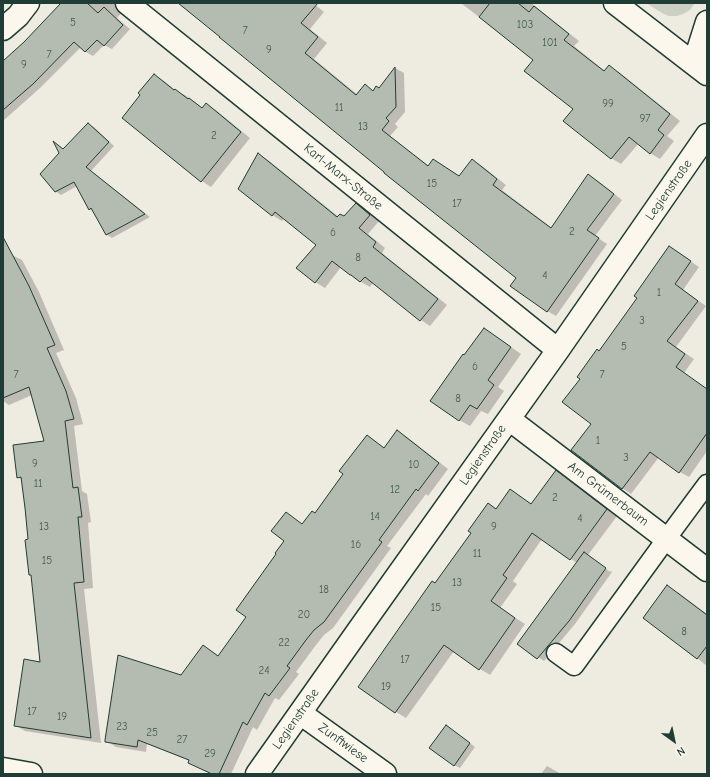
<!DOCTYPE html>
<html>
<head>
<meta charset="utf-8">
<style>
  body { margin:0 }
  #map { position:relative; width:710px; height:777px; overflow:hidden; background:#eeece1; font-family:"Comic Neue",sans-serif }
  canvas { display:block }
  .frame { position:absolute; inset:0; border:4px solid #1f3d34; pointer-events:none }
  .north { position:absolute; left:654px; top:721px; width:40px; height:40px; -webkit-text-stroke:3px #fbf7ec; paint-order:stroke; rotate:147deg; font-size:11px; font-weight:700; line-height:16px; text-align:center; color:#1f3d34 }
  .north::after { content:''; display:block; margin:auto; width:14px; height:18px; background:#1f3d34; clip-path:polygon(50% 0,100% 100%,50% 72%,0 100%) }
</style>
</head>
<body>
<div id="map">
<canvas width="710" height="777"></canvas>
<div class="frame"></div>
<div class="north">N</div>
</div>
<script>
const g = document.querySelector('canvas').getContext('2d');
g.lineJoin = 'round';
function paint(path, color) { g.fillStyle = color; g.fill(path, 'evenodd'); }
const toPath = rows => new Path2D(rows.map(r => 'M' + r).join(''));
function strokePath(path, color, width, dash) { g.strokeStyle = color; g.lineWidth = width; g.lineCap = dash ? 'butt' : 'round'; g.setLineDash(dash || []); g.stroke(path); }
function drawText(font, color, halo, rows, align = 'center') {
  g.font = font + ' "Comic Neue",sans-serif'; g.lineWidth = 4; g.setLineDash([]); g.textBaseline = 'middle'; g.strokeStyle = halo; g.fillStyle = color; for (const [text, x, y, turn = 0] of rows) {
    g.save(); g.translate(x, y); g.rotate((+turn || 0) * Math.PI / 180); g.textAlign = isNaN(turn) ? turn : align; if (halo) g.strokeText(text, 0, 0); g.fillText(text, 0, 0); g.restore();
  }
}
paint(toPath([
  [646,3,695,3,690,10,683,14,677,16,669,16,662,13]
]), '#cbcfc4');
paint(toPath([
  [62,3,123,3,122,12,117,18,130,29,112,49,104,45,93,56,86,52,81,47,40,88,3,121,3,63,25,42],
  [248,3,313,3,324,12,310,29,327,43,314,59,358,95,365,86,374,91,379,89,395,68,404,73,405,112,395,124,398,127,390,136,429,166,459,176,472,160,482,166,506,185,502,190,552,228,588,176,598,181,622,200,595,236,607,244,556,316,547,311,518,277],
  [461,3,531,3,579,41,574,46,605,71,609,67,619,72,680,121,667,136,674,141,660,159,650,153,639,143,621,164,611,158,574,109,534,60],
  [154,75,164,81,175,90,185,95,203,108,206,105,216,110,250,138,211,187,202,181],
  [88,124,94,127,114,146,91,171,150,217,112,238,106,234,95,212,89,209,77,186,61,195,55,191,61,154,55,144,64,150],
  [259,155,268,160,339,217,344,217,356,205,365,210,379,221,368,234,385,248,382,253,447,305,430,326,421,320,373,283,370,287,361,282,341,267,325,288,315,282,317,245,284,217,282,221,272,215],
  [669,247,699,267,683,290,706,306,676,347,694,359,684,373,707,389,707,451,689,477,680,472,659,457,631,494,622,488,592,423,600,352,638,297],
  [12,255,22,260,39,292,64,350,56,353,76,398,83,424,74,426,82,491,87,494,91,522,88,523,93,588,84,589,101,743,25,731,15,725,41,663,22,480,18,477,45,442,32,395,9,405,3,401,3,258],
  [494,335,521,354,498,387,504,391,488,414,481,411,470,426,459,420,465,356],
  [397,431,407,437,448,469,428,496,426,494,387,546,391,548,333,628,324,635,316,645,296,672,299,674,279,700,275,698,257,730,253,727,231,774,212,774,189,762,190,761,147,744,146,752,116,747,106,741,182,676,204,646,219,656,247,617,285,540,286,514,303,525,315,514,344,474,367,437,385,448],
  [556,472,566,478,617,516,588,555,610,572,610,571,612,572,575,624,544,661,518,644,577,563,542,539,513,581,517,584,500,608,525,624,490,675,480,669,454,651,406,718,396,712,359,687,435,584,472,532,488,504,497,509,511,491,532,504],
  [668,587,679,593,707,614,707,666,645,617],
  [452,730,475,747,460,768,454,765],
  [547,766,561,774,541,774]
]), '#0003');
const building = toPath([
  [61,3,87,3,98,13,104,7,123,25,104,46,97,40,85,52,74,42,33,84,3,110,3,61,24,42,61,3],
  [178,3,318,3,301,23,318,37,305,53,356,95,365,84,373,91,376,86,379,88,395,67,396,107,386,118,389,121,382,130,428,166,433,159,459,176,472,159,497,179,493,185,551,228,588,174,614,194,587,230,599,238,547,312,510,286,516,278,384,173,384,172,219,37,220,37,178,3],
  [490,3,518,3,529,12,534,6,569,34,564,40,604,71,609,65,670,114,658,130,664,135,650,154,629,137,611,159,563,121,573,109,524,71,533,60,479,17,490,3],
  [154,74,174,90,175,89,188,99,189,98,202,108,206,103,241,132,201,182,122,118,140,95,138,93,154,74],
  [88,123,109,142,86,167,145,214,106,235,91,208,89,210,74,182,55,192,40,174,59,153,53,141,63,149,88,123],
  [258,153,337,217,340,214,344,216,356,203,370,215,359,228,376,242,373,247,438,299,420,321,365,277,360,282,351,275,350,275,332,261,315,283,296,268,316,245,275,212,272,216,238,189,258,153],
  [3,237,29,286,55,345,47,348,66,391,74,419,65,421,73,488,78,487,82,517,78,517,84,582,74,583,91,738,14,726,24,659,40,662,31,575,29,575,25,540,28,539,25,508,21,477,17,478,13,445,44,441,29,387,3,398,3,237],
  [669,246,691,261,675,284,698,301,667,341,685,354,676,367,707,389,707,433,679,473,650,452,622,489,571,450,591,424,562,402,580,379,577,377,597,349,599,351,637,298,634,296,669,246],
  [484,328,511,347,488,380,494,385,477,409,470,405,459,421,430,401,463,354,464,355,484,328],
  [397,430,439,463,418,491,416,489,379,540,382,542,324,622,314,630,306,640,287,666,290,668,269,696,265,693,247,725,243,722,219,774,212,774,188,763,189,760,138,740,137,747,105,742,105,740,118,655,181,675,203,645,218,656,246,617,236,610,276,554,275,553,284,541,271,531,286,512,302,524,312,511,315,513,343,474,339,471,367,435,384,448,397,430],
  [556,470,607,509,570,560,532,533,503,575,507,578,491,601,515,618,479,670,444,645,395,713,358,687,432,581,435,583,471,533,468,531,488,503,496,509,510,489,531,504,556,470],
  [584,552,606,568,569,621,537,659,517,644,584,552],
  [667,585,707,615,707,646,697,659,643,618,667,585],
  [446,725,470,743,454,766,429,748,446,725]
]);
paint(building, '#b4bbb0');
strokePath(building, '#1f3d34', 1);
const lane = toPath([
  [556,653,574,666,667,538,707,484]
]);
const street = toPath([
  [127,3,558,350],
  [615,3,707,74],
  [3,29,18,16,28,3],
  [694,63,707,22],
  [509,419,707,570],
  [300,713,385,774],
  [3,769,31,774],
  [257,774,360,628,558,350,707,135]
]);
strokePath(lane, '#1f3d34', 21);
strokePath(street, '#1f3d34', 25);
strokePath(lane, '#fbf7ec', 18);
strokePath(street, '#fbf7ec', 22);
drawText('11px', '#445c53', null, [
  ["5",73,23],
  ["103",525,25],
  ["7",245,31],
  ["101",550,43],
  ["9",269,50],
  ["7",49,55],
  ["9",24,65],
  ["99",608,104],
  ["11",339,108],
  ["97",645,119],
  ["13",363,127],
  ["2",214,136],
  ["15",432,184],
  ["17",457,204],
  ["2",572,232],
  ["6",333,233],
  ["8",358,258],
  ["4",545,276],
  ["1",659,293],
  ["3",642,321],
  ["5",624,347],
  ["6",475,367],
  ["7",16,375],
  ["7",602,375],
  ["8",458,399],
  ["1",598,441],
  ["3",626,458],
  ["9",35,464],
  ["10",414,465],
  ["11",38,484],
  ["12",395,490],
  ["2",555,498],
  ["14",375,517],
  ["4",580,519],
  ["13",44,527],
  ["9",494,527],
  ["16",356,545],
  ["11",477,554],
  ["15",47,561],
  ["13",457,583],
  ["18",324,590],
  ["15",436,608],
  ["20",304,615],
  ["8",684,632],
  ["22",284,643],
  ["17",405,660],
  ["24",264,671],
  ["19",386,687],
  ["17",32,712],
  ["19",62,717],
  ["23",122,727],
  ["25",152,733],
  ["27",182,740],
  ["29",210,754]
]);
drawText('13px', '#1f3d34', '#fbf7ec', [
  ["Karl-Marx-Straße",343,177,39],
  ["Legienstraße",669,190,-55],
  ["Legienstraße",483,455,-55],
  ["Am Grümerbaum",608,494,37],
  ["Legienstraße",296,719,-55],
  ["Zunftwiese",343,743,36]
]);
</script>
</body>
</html>
